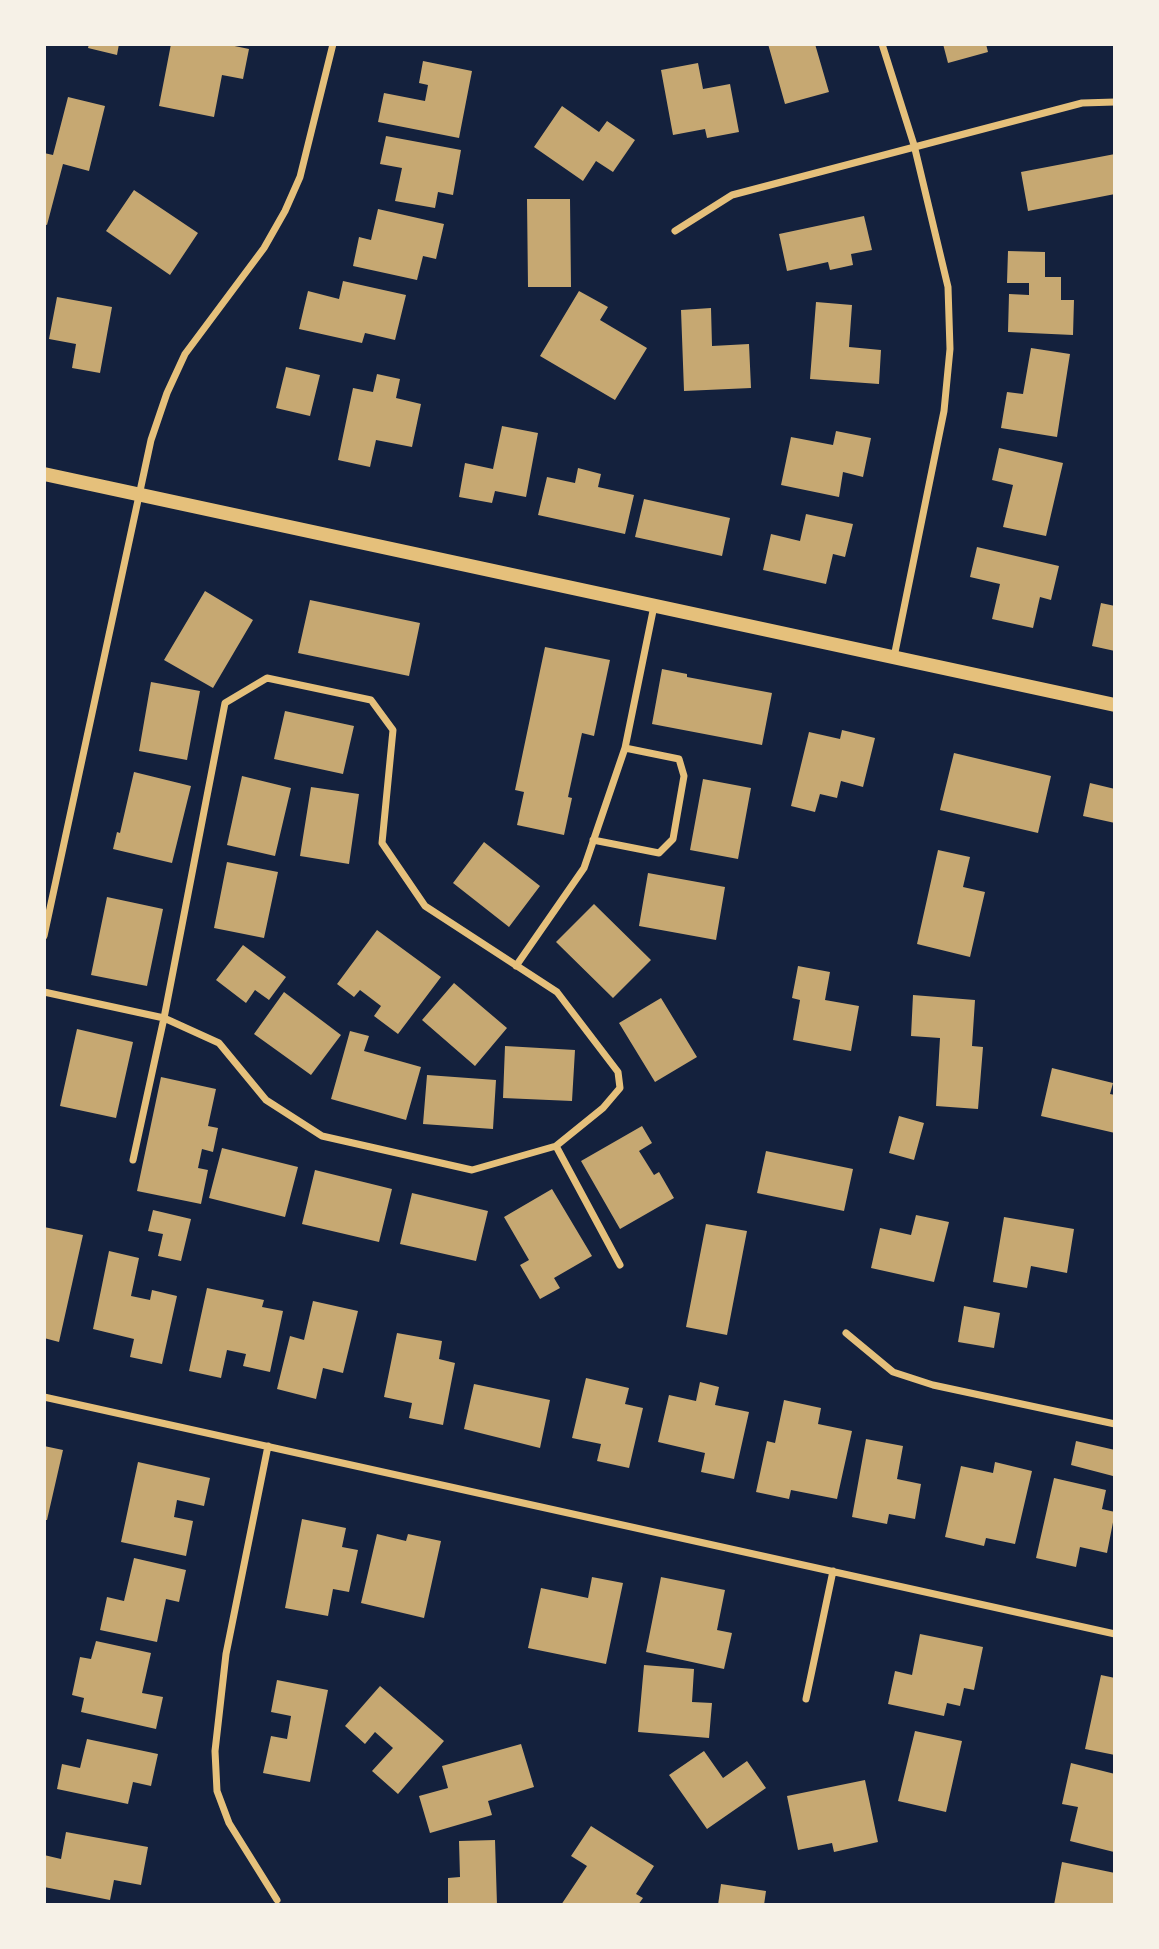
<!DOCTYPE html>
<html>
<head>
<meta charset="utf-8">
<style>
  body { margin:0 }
  #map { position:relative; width:1159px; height:1949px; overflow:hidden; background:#14213d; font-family:Literata,serif }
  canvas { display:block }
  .frame { position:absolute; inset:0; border:46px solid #f6f1e7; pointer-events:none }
</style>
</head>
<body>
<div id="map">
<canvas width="1159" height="1949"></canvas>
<div class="frame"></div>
</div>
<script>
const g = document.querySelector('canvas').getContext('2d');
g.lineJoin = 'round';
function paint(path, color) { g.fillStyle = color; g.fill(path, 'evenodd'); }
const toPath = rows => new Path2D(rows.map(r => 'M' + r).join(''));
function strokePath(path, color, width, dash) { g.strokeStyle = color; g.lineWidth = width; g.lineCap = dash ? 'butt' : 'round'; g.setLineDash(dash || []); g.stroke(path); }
paint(toPath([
  [89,44,119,44,117,55,88,48],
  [171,44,225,44,249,49,243,79,222,75,214,117,159,106],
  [768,44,815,44,829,92,785,104],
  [943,44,986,44,988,52,948,63],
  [423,61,472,71,459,138,378,122,384,93,425,101,428,85,419,83],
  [698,63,703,89,730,84,739,132,707,138,705,129,673,135,661,70],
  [68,97,105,106,89,171,63,164,47,225,44,224,44,153,53,155],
  [562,106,599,132,607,121,635,140,613,172,596,161,583,181,534,147],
  [386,136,461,150,453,195,438,192,435,208,395,201,402,168,380,164],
  [1115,154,1115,194,1028,211,1021,172],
  [134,190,198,233,170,275,106,231],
  [527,199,570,199,571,287,528,287],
  [378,209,444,224,436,259,423,256,417,280,353,266,359,237,371,240],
  [864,216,872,250,851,254,853,265,830,270,828,262,787,271,779,234],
  [1008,251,1045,252,1045,277,1061,277,1061,300,1074,300,1073,335,1008,332,1009,294,1029,295,1029,283,1007,283],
  [343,281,406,295,395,340,365,333,362,343,299,329,308,291,339,299],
  [579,291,608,307,600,320,647,348,615,400,540,356],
  [57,297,112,307,100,373,72,368,76,344,49,339],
  [816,302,852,305,849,347,881,350,879,384,810,379],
  [711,308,712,346,749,344,751,388,684,391,681,310],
  [1031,348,1070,354,1057,437,1001,428,1007,392,1023,394],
  [286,367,320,375,310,416,276,408],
  [377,374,400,379,396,398,421,404,412,447,376,440,370,467,338,460,353,388,373,392],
  [502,426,538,433,526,497,495,491,492,503,459,497,465,463,493,469],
  [836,431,871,438,863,477,843,472,839,497,781,485,791,437,833,445],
  [999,448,1063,463,1046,536,1003,527,1013,485,992,480],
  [578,468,601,474,598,487,634,495,625,534,538,515,547,477,575,483],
  [644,499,730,518,722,556,635,537],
  [806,514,853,524,845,557,833,554,826,584,763,570,771,534,800,541],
  [977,547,1059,566,1051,600,1040,597,1033,628,992,619,1000,584,970,577],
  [205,591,253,620,213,688,164,660],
  [310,600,420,623,409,676,298,653],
  [1101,603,1115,606,1115,651,1092,646],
  [545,647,610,660,594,736,582,733,568,797,572,798,564,835,517,825,524,792,515,790],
  [662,669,687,674,687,677,772,693,762,745,652,724],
  [151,682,200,691,187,760,139,751],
  [285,711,354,726,343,774,274,759],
  [842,730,875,738,863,787,841,781,837,798,820,794,815,812,791,806,809,732,840,739],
  [954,753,1051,776,1038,833,940,810],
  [134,772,191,786,172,863,113,849,117,832,120,833],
  [242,776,291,788,275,856,227,845],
  [703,779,751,788,738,859,690,850],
  [1090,783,1115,789,1115,823,1083,816],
  [311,787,359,794,349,864,300,856],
  [484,842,540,886,509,927,453,883],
  [938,850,970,857,963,887,985,892,970,957,917,944],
  [227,862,278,872,264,938,214,928],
  [648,873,725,887,716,940,639,926],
  [107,897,163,909,147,986,91,975],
  [594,904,651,960,613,998,556,942],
  [377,930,441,977,398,1034,374,1016,381,1006,360,990,354,997,337,984],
  [243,945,286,977,269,1000,255,990,246,1003,216,980],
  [798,966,830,972,825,1000,859,1006,851,1051,793,1040,800,1000,792,998],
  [454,983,507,1028,475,1066,422,1020],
  [284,992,341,1035,311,1075,254,1034],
  [913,995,975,1000,972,1046,983,1047,978,1109,936,1106,940,1038,911,1036],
  [661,998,697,1057,655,1082,619,1023],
  [77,1029,133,1042,116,1118,60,1106],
  [350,1031,369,1036,364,1051,421,1067,406,1120,331,1099],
  [505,1046,575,1050,572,1101,503,1098],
  [1052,1068,1113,1083,1110,1094,1115,1095,1115,1133,1041,1116],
  [427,1075,496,1080,493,1129,423,1124],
  [161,1077,216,1089,208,1126,218,1128,213,1152,202,1149,198,1168,208,1170,201,1204,137,1191],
  [899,1116,924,1123,914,1160,889,1153],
  [642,1126,652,1143,639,1151,654,1175,659,1172,674,1198,620,1229,581,1161],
  [222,1148,298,1167,285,1217,209,1198],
  [766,1151,853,1169,844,1211,757,1193],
  [315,1170,392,1189,379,1242,302,1224],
  [552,1189,592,1256,554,1278,560,1288,540,1299,520,1265,529,1260,504,1217],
  [412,1193,488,1211,476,1261,400,1244],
  [153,1210,191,1219,181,1261,158,1256,163,1234,148,1231],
  [916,1215,949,1222,934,1282,871,1268,880,1228,911,1235],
  [1004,1217,1074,1229,1067,1273,1031,1266,1027,1288,993,1282],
  [706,1224,747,1231,727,1335,686,1327],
  [44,1227,83,1235,59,1342,44,1338],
  [109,1251,139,1258,131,1296,150,1300,152,1290,177,1296,162,1364,130,1357,134,1339,93,1329],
  [207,1288,264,1300,262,1307,283,1311,270,1372,243,1366,246,1354,227,1350,221,1378,189,1371],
  [313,1301,358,1311,343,1373,323,1368,316,1399,277,1389,290,1336,304,1340],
  [964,1306,1000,1313,994,1348,958,1342],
  [397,1333,442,1341,439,1359,455,1363,443,1425,409,1418,412,1403,384,1397],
  [586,1378,629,1388,625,1404,643,1408,629,1468,597,1461,601,1444,572,1438],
  [700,1382,719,1387,715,1405,749,1412,734,1479,701,1472,705,1453,658,1442,669,1395,696,1401],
  [474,1384,550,1400,540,1448,464,1429],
  [784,1400,821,1408,818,1424,852,1431,837,1499,791,1490,789,1499,756,1492,767,1441,775,1443],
  [866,1439,903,1446,897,1479,921,1484,915,1519,889,1514,887,1524,852,1517],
  [1076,1441,1115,1450,1113,1476,1071,1465],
  [44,1446,63,1450,47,1520,44,1520],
  [138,1462,210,1478,204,1506,177,1500,174,1517,193,1521,186,1556,121,1542],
  [995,1462,1032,1471,1015,1544,986,1538,984,1546,945,1537,961,1466,993,1473],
  [1054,1478,1106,1490,1102,1509,1115,1512,1107,1553,1080,1547,1076,1567,1036,1558],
  [302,1519,346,1528,342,1547,358,1550,349,1592,333,1589,328,1616,285,1608],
  [377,1534,406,1541,408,1534,441,1541,424,1618,361,1603],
  [134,1558,186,1570,179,1602,166,1599,157,1642,100,1630,107,1597,124,1601],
  [592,1577,623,1583,606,1664,528,1648,541,1588,588,1598],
  [661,1577,725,1590,717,1630,732,1633,724,1669,646,1652],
  [920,1634,983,1647,974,1690,964,1688,960,1706,947,1703,944,1716,888,1704,895,1671,912,1675],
  [96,1641,151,1653,142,1693,163,1697,156,1729,81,1712,84,1698,72,1695,80,1657,91,1659],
  [644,1665,694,1669,692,1702,712,1703,709,1738,638,1732],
  [1101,1675,1115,1678,1115,1755,1085,1749],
  [277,1680,328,1690,310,1782,263,1773,271,1736,287,1739,291,1716,271,1712],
  [380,1686,444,1741,398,1794,372,1771,393,1748,375,1732,365,1744,345,1726],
  [915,1731,962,1741,946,1812,898,1801],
  [87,1739,158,1754,151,1786,133,1782,128,1804,57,1789,62,1764,80,1768],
  [521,1744,534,1787,488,1801,492,1815,430,1833,419,1796,448,1788,442,1766],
  [704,1751,723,1778,747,1761,766,1788,707,1829,669,1775],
  [1071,1763,1115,1774,1114,1852,1070,1841,1078,1807,1062,1804],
  [865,1780,878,1842,834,1852,832,1843,798,1850,787,1796],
  [591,1826,654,1866,636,1894,643,1898,638,1905,561,1905,587,1866,571,1856],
  [66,1832,148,1847,141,1885,114,1880,110,1900,44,1887,44,1855,61,1859],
  [495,1840,497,1905,448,1905,448,1878,460,1877,459,1841],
  [1062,1862,1115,1873,1115,1905,1054,1905],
  [721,1884,766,1891,764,1905,718,1905]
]), '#c6a872');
strokePath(toPath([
  [882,44,914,145,948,287,950,349,944,411,894,657],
  [675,231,732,195,1082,103,1115,102],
  [593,840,659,853,673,839,684,776,679,759,625,748],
  [44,936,151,440,167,393,185,354,264,248,285,211,300,177,333,44],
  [516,966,584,868,625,748,654,606],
  [44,992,164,1018,219,1043,266,1100,322,1136,472,1170,556,1146,603,1108,620,1088,618,1072,557,992,425,906,382,843,393,730,371,700,267,678,225,703,164,1018,133,1160],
  [556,1146,620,1265],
  [846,1333,893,1372,933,1385,1115,1424],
  [44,1397,1115,1634],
  [268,1446,226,1654,215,1751,217,1791,229,1823,277,1900],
  [806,1699,833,1571]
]), '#e5c07b', 7);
strokePath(toPath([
  [44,474,1115,705]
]), '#e5c07b', 14);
</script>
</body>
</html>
